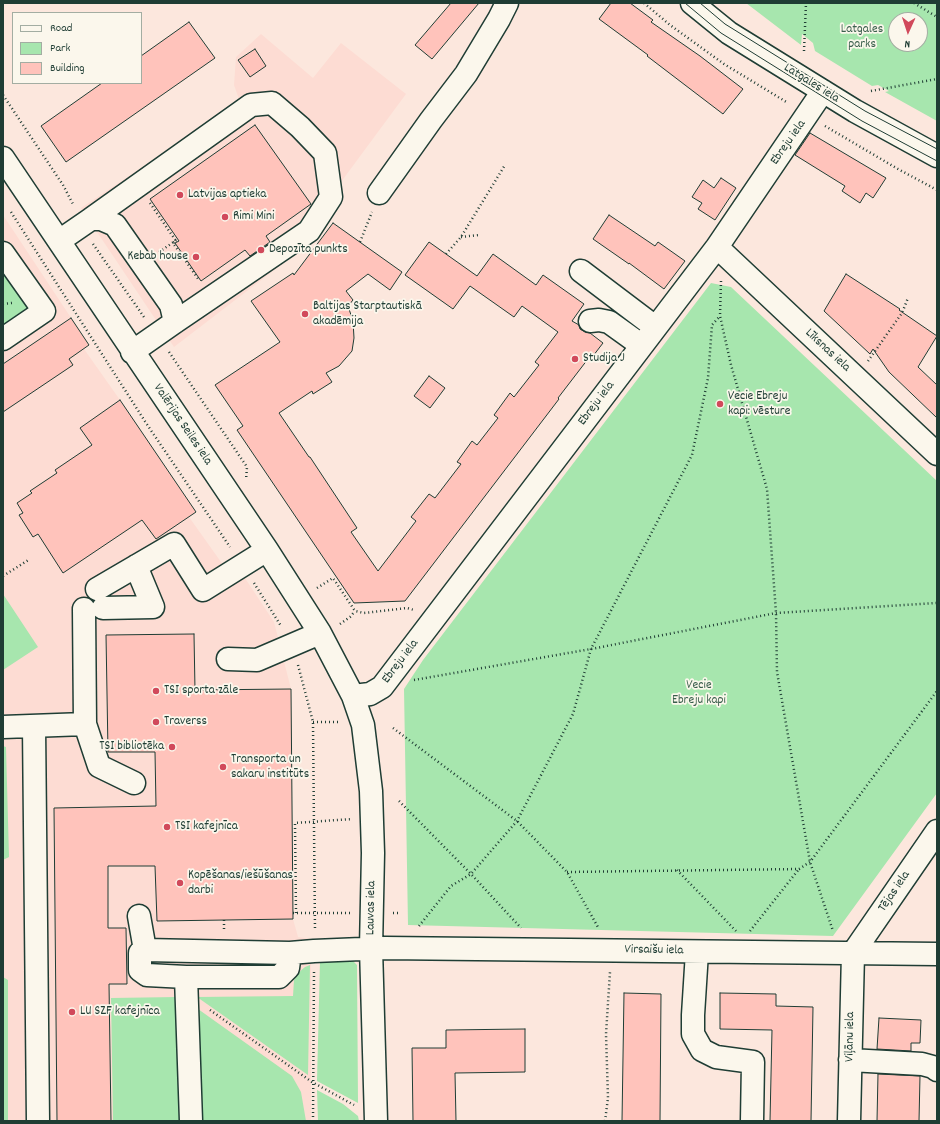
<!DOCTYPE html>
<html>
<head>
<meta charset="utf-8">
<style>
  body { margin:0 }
  #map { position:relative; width:940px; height:1124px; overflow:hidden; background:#fce7dd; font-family:Dekko,sans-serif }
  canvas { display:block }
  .frame { position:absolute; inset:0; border:4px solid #1f3d34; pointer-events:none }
  .legend { position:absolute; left:12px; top:12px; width:130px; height:72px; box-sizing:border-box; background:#fbf7ec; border:1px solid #a3ada2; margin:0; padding:5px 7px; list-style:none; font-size:12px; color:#1f3d34 }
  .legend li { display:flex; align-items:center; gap:8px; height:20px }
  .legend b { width:20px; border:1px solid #a3ada2 }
  .north { position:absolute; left:888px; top:12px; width:40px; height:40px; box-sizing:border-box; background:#fbf7ec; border:1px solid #a3ada2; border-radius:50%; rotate:183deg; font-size:11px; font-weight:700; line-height:16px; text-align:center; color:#1f3d34 }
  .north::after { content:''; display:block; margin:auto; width:14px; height:18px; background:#d1495b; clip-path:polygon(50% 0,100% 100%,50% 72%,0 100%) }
</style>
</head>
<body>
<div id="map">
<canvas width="940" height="1124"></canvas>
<div class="frame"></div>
<ul class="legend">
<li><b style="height:5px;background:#fbf7ec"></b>Road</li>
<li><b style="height:11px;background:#a7e6ae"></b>Park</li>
<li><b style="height:11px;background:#ffc3bb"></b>Building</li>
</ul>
<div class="north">N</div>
</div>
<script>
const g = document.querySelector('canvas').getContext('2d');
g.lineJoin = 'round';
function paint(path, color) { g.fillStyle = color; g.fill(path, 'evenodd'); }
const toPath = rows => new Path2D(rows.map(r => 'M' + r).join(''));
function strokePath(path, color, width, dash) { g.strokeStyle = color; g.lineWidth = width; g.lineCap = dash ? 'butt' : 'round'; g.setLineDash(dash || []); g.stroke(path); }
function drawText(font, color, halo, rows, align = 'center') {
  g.font = font + ' Dekko,sans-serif'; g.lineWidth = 3.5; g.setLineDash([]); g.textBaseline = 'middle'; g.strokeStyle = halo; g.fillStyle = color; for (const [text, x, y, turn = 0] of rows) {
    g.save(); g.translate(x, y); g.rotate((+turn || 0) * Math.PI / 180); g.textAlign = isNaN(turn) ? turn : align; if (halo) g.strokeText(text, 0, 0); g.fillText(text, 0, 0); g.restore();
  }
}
paint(toPath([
  [261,34,313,78,341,43,406,94,341,182,338,195,303,248,174,347,81,208,240,102,234,85,236,57],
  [3,215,89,345,84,349,120,400,196,512,189,517,226,569,241,572,274,622,291,689,293,919,298,937,311,939,311,1121,3,1121]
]), '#fddcd3');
paint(toPath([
  [746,3,937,3,937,121,885,92,889,91,878,85,872,86,815,51,813,43,802,34,801,45],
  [896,20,920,20,920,44,896,44],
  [3,267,35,312,3,333],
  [711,283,731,287,937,481,937,793,833,936,408,925,404,689,423,660],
  [3,594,38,647,3,670],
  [3,746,6,747,9,857,3,860],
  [320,961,353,961,357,965,358,1103,317,1081],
  [310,965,308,1075,197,997,293,996,294,980,297,974,305,967],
  [3,977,8,980,8,1121,3,1121],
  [177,997,185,1121,113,1121,111,998],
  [191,1004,292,1076,301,1092,306,1121,196,1121],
  [317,1090,343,1104,358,1116,359,1121,318,1121]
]), '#a7e6ae');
const building = toPath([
  [451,3,479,3,432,59,415,45,451,3],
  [611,3,630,3,653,20,651,22,700,56,743,89,723,114,647,56,648,55,599,19,611,3],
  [189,22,215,58,66,162,41,126,102,83,141,83,141,56,189,22],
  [255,49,266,66,250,77,238,60,255,49],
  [255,125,311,204,266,236,270,242,250,256,245,250,201,281,175,243,179,241,150,199,255,125],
  [810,133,886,178,873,198,866,193,860,203,842,191,845,186,795,155,810,133],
  [721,178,736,188,715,220,698,209,702,203,692,197,703,180,714,188,721,178],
  [609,215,655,246,658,242,685,261,664,289,629,263,629,264,593,239,609,215],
  [333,223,402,272,390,290,368,274,346,291,353,300,348,306,353,321,354,338,352,351,339,366,326,373,332,382,313,394,312,391,279,413,309,457,310,457,357,528,351,532,378,571,416,521,411,517,429,494,435,498,461,464,457,462,472,441,477,445,498,418,494,415,510,393,514,397,539,365,535,362,558,332,522,306,514,317,470,286,453,309,405,275,429,242,477,276,493,254,536,285,543,275,584,304,572,321,579,325,580,329,585,332,590,333,603,343,593,356,591,355,558,398,559,399,405,601,354,603,237,430,243,426,215,385,280,342,251,301,293,273,294,275,333,223],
  [846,274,900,309,899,310,937,336,918,367,937,385,937,418,889,372,873,349,870,354,824,311,846,274],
  [71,318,89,345,69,359,73,365,3,412,3,364,71,318],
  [429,376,445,388,430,408,414,396,429,376],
  [120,400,196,512,156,539,142,520,63,573,38,534,33,537,19,515,23,513,17,503,32,493,30,491,57,473,55,470,92,445,80,428,120,400],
  [194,634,195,690,291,689,293,919,157,921,155,866,108,866,108,928,126,928,127,984,109,984,111,1121,57,1121,54,808,156,806,155,752,108,752,106,635,194,634],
  [624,993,661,994,660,1121,622,1121,624,993],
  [720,993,776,994,776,1006,813,1007,811,1121,770,1121,772,1030,720,1029,720,993],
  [879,1018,921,1020,920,1043,911,1043,911,1051,877,1049,879,1018],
  [525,1029,525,1072,455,1073,456,1121,413,1121,412,1048,446,1048,446,1030,525,1029],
  [878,1074,920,1076,919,1121,877,1121,878,1074]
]);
paint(building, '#ffc3bb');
strokePath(building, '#1f3d34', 1);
const minor = toPath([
  [692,3,729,33,855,111,937,156],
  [3,158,267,550,320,633,353,696,363,725,371,791,373,853,371,948,376,1121],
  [379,193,431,120,466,74,499,19,507,3],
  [91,219,251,105,272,103,300,127,325,153,331,197,309,231,175,322,132,352],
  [59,241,91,219,101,219,115,225,171,305,175,322],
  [717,247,937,454],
  [3,253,44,311,3,339],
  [581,271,655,327],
  [590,321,599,320,609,322,641,345],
  [97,589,174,544,203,590,267,550],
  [103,608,153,607,136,566],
  [84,609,85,724,99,766,134,783],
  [228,659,257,660,320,633],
  [353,696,370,694,382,687,717,247,823,91],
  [34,726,38,1121],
  [3,727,85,724],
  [139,916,145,950],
  [697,952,693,1015,693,1034,702,1050,716,1057,753,1062,752,1121],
  [290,953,288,968,279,977,186,977,147,975,140,970,140,953,145,950,290,953,314,951,385,948,937,954],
  [853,953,937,831],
  [186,977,191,1121],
  [850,1060,922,1064,933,1067,937,1070],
  [849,1121,853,953]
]);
strokePath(minor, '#1f3d34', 25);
strokePath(toPath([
  [644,3,670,25,724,64,788,103],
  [914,3,937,17],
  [804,51,806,3],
  [871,91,937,79],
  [3,95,63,185,74,206],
  [825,126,898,169,937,190],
  [150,203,176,241,173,243,199,280],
  [11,212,148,426,230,547],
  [461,237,479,235],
  [360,242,372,212],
  [93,244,144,317],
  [159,252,178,239],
  [446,254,461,237,505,165],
  [721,281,720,316,731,365,767,489,776,613,777,672,810,862,833,931],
  [3,304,12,303],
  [169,352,247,467,246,480],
  [868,361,902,313,908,298],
  [3,576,30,559],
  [254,583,281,626],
  [317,588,333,578,355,611,364,613,407,608,414,610],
  [340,624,350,617,355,611],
  [298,665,313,722,315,931],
  [414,680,591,649,776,613,937,603],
  [313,722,340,722],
  [393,728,517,821,567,872,599,929],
  [399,801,471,874,521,928],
  [677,870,736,931],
  [567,872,799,869,810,862,937,691],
  [293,913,350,913],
  [296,913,295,823,352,819],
  [393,913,399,913],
  [224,920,224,930],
  [419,926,451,886,471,874,517,821,573,714,591,649,692,455,708,378,712,325,720,316],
  [750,931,799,869],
  [210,1010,312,1082,354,1105],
  [313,1121,314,972],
  [605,1121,608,1098,606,1034,610,972]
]), '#1f3d34', 2.5, [1, 3]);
strokePath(minor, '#fbf7ec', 22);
strokePath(toPath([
  [685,3,721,33,862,121,937,161],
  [700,3,725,24,865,111,937,149]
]), '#1f3d34', 1);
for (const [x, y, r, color] of [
  [180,195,4,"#d1495b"],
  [225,217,4,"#d1495b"],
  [261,250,4,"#d1495b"],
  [196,257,4,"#d1495b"],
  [305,314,4,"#d1495b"],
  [575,359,4,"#d1495b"],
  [720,404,4,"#d1495b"],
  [156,691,4,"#d1495b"],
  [156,722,4,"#d1495b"],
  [172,747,4,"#d1495b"],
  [223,767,4,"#d1495b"],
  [167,827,4,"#d1495b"],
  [180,883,4,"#d1495b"],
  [72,1012,4,"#d1495b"]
]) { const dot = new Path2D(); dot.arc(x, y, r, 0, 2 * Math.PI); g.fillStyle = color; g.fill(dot); strokePath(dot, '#fbf7ec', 1.5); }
drawText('13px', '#3a5f4c', '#fbf7ec', [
  ["Latgales",862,30],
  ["parks",862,45],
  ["Vecie",699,686],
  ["Ebreju kapi",699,701]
]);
drawText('13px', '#1f3d34', '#fbf7ec', [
  ["Latgales iela",811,84,32],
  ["Ebreju iela",789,143,-55],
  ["Līksnas iela",827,351,43],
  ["Ebreju iela",597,404,-53],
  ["Valērijas Seiles iela",182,425,56],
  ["Ebreju iela",401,662,-53],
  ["Tējas iela",895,892,-56],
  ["Lauvas iela",372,908,-89],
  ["Virsaišu iela",654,951,1],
  ["Viļānu iela",851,1037,-89]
]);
drawText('13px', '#1f3d34', '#fbf7ec', [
  ["Latvijas aptieka",188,195],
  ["Rimi Mini",233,217],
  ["Depozīta punkts",269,250],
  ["Kebab house",188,257,"right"],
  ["Baltijas Starptautiskā",313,307],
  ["akadēmija",313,322],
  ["Studija J",583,359],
  ["Vecie Ebreju",728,397],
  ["kapi: vēsture",728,412],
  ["TSI sporta zāle",164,691],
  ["Traverss",164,722],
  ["TSI bibliotēka",164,747,"right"],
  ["Transporta un",231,760],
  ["sakaru institūts",231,775],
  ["TSI kafejnīca",175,827],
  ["Kopēšanas/iešūšanas",188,876],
  ["darbi",188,891],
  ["LU SZF kafejnīca",80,1012]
], 'left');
</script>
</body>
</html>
